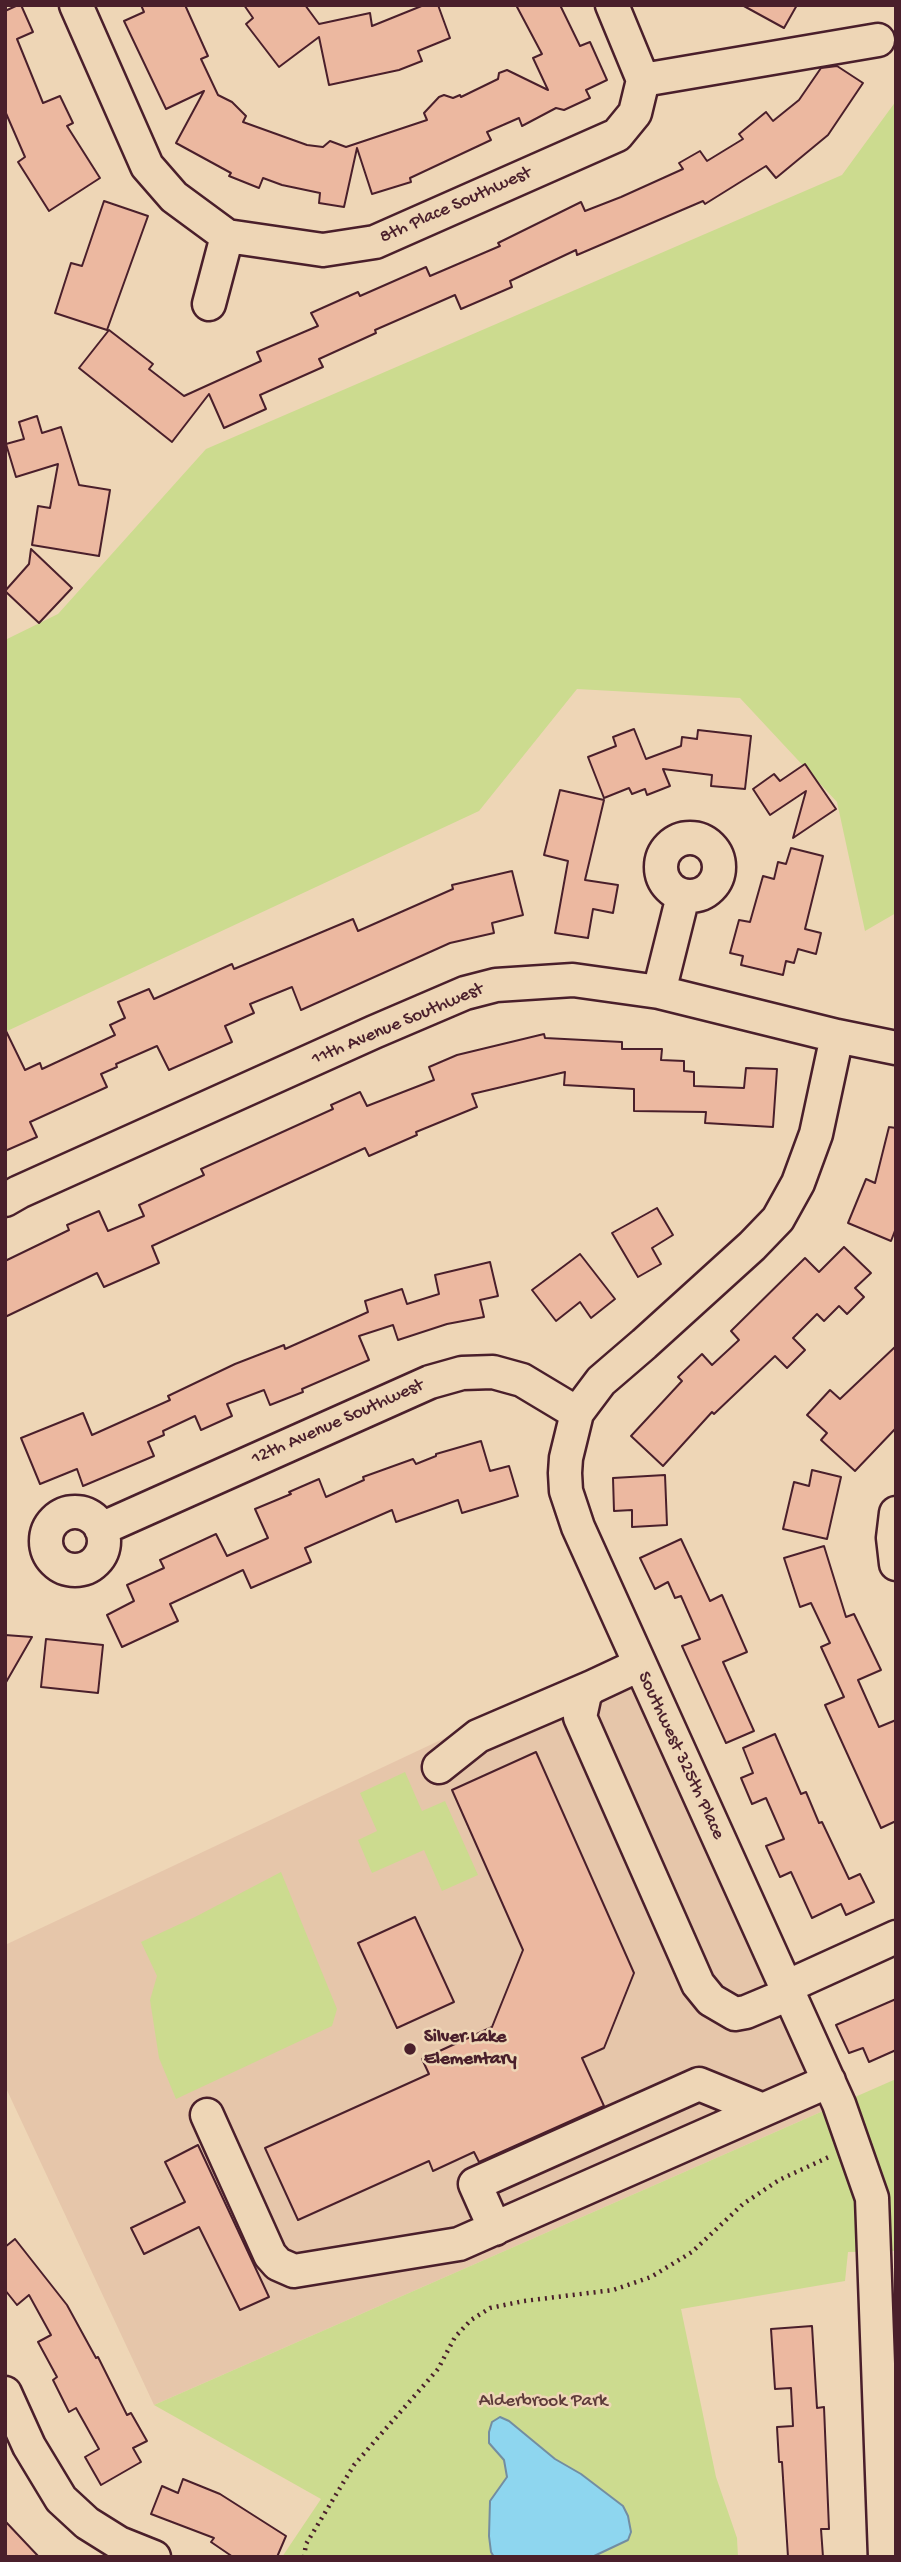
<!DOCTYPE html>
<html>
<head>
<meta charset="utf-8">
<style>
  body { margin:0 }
  #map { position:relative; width:901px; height:2562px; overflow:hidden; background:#eed6b6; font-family:"Gochi Hand",sans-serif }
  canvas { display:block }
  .frame { position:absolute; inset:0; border:7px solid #4a1f2b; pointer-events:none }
</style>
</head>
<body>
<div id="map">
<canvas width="901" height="2562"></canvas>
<div class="frame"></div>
</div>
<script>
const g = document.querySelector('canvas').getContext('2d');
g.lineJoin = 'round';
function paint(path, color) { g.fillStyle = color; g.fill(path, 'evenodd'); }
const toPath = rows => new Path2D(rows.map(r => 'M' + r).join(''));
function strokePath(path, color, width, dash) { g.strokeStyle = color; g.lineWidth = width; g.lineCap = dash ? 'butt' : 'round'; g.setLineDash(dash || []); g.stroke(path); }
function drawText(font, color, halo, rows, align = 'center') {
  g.font = font + ' "Gochi Hand",sans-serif'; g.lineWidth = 5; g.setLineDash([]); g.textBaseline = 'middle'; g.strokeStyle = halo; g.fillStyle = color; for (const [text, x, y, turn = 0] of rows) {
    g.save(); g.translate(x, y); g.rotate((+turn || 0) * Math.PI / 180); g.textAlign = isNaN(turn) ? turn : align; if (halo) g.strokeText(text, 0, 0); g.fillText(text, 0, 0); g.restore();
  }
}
paint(toPath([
  [632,1650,839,2104,154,2405,5,2086,5,1945]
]), '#e6c6aa');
paint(toPath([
  [896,101,896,913,865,931,837,802,740,698,577,689,479,811,5,1032,5,640,58,614,206,449,842,175],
  [405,1772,422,1811,445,1801,478,1875,442,1891,424,1850,372,1873,358,1840,377,1831,360,1793],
  [281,1872,337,2009,332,2026,176,2099,159,2058,150,2000,157,1976,141,1942,195,1917],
  [896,2079,896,2251,848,2252,845,2281,681,2309,716,2477,737,2538,738,2557,282,2557,321,2499,154,2405]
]), '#ccdb8f');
const water = toPath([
  [500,2417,509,2421,555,2459,581,2474,623,2506,628,2516,631,2532,628,2540,592,2557,494,2557,491,2552,489,2536,490,2501,507,2477,504,2460,489,2443,489,2432,492,2422,500,2417]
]);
paint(water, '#8ed6ef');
strokePath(water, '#738da1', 2);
const building = toPath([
  [18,5,21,5,33,32,17,39,43,103,60,96,73,123,67,126,100,178,49,211,18,162,25,157,5,111,5,11,18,5],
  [141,5,185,5,208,56,201,59,218,95,232,102,246,116,243,122,307,145,323,147,330,141,346,147,427,120,424,113,439,97,444,95,453,98,460,95,461,97,498,79,499,73,507,70,548,90,533,58,542,54,516,5,560,5,580,46,590,42,607,80,586,90,590,98,564,110,556,108,522,126,519,118,487,132,491,140,410,178,411,182,372,194,357,148,344,207,319,203,320,193,282,185,263,178,259,188,229,176,231,173,176,143,204,91,166,109,124,21,144,12,141,5],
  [244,5,305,5,319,24,370,13,372,26,424,5,438,5,450,38,418,51,422,61,399,70,329,85,319,37,279,67,246,24,253,18,244,5],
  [742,5,797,5,784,28,742,5],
  [837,66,863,83,828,135,776,178,766,166,705,204,703,201,577,255,576,250,510,281,512,287,461,309,455,295,375,330,376,333,319,359,323,367,260,395,266,409,224,428,209,394,172,442,79,368,109,330,153,364,149,369,184,396,261,361,257,352,318,326,311,313,358,292,360,296,426,267,430,276,500,246,498,243,581,202,585,211,621,197,683,169,679,163,700,151,707,161,743,139,739,134,766,112,773,121,799,100,821,68,837,66],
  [104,201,148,216,107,330,55,313,71,263,82,266,104,201],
  [37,416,42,433,61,427,79,485,110,490,99,556,32,545,38,506,50,508,58,464,16,477,6,444,24,439,19,422,37,416],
  [31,549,72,588,39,623,5,591,29,564,31,549],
  [634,729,646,759,681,746,682,737,697,739,698,730,751,736,745,789,711,786,712,775,663,769,670,786,647,795,645,789,632,794,629,788,604,798,588,757,616,746,613,737,634,729],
  [805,764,836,809,793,838,806,791,770,815,753,789,774,774,780,781,805,764],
  [560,790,604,800,585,880,618,885,613,913,593,909,588,938,555,933,568,861,544,855,560,790],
  [791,848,823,856,805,929,821,933,816,954,798,949,794,963,786,961,783,975,741,965,743,956,730,953,739,920,750,922,763,876,774,879,778,862,786,864,791,848],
  [512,871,523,915,492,923,494,933,450,943,301,1010,292,987,250,1004,254,1013,225,1026,232,1042,169,1070,157,1046,116,1064,117,1067,101,1074,107,1087,30,1122,37,1137,5,1151,5,1029,25,1070,40,1063,42,1069,115,1035,110,1025,125,1018,118,1002,149,989,154,999,232,964,234,969,353,919,358,931,453,889,452,885,512,871],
  [544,1034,545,1038,622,1042,622,1049,662,1049,661,1060,684,1061,684,1071,694,1072,694,1086,744,1088,746,1068,777,1069,773,1127,705,1123,706,1112,634,1111,634,1089,564,1085,565,1072,472,1094,477,1107,416,1132,417,1135,369,1156,365,1148,152,1246,159,1263,104,1287,97,1273,5,1317,5,1261,69,1230,67,1225,99,1211,108,1231,144,1216,139,1205,204,1175,201,1169,333,1109,331,1105,360,1092,367,1106,434,1080,429,1067,457,1055,544,1034],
  [889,1127,896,1128,896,1228,891,1241,848,1223,866,1179,875,1183,889,1127],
  [657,1208,673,1235,652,1248,661,1264,638,1277,612,1233,657,1208],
  [844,1247,871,1273,855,1288,864,1297,847,1314,839,1306,824,1321,817,1314,793,1338,805,1350,787,1368,775,1356,714,1414,712,1412,663,1466,631,1436,682,1381,678,1377,702,1354,712,1365,739,1340,731,1331,805,1258,819,1272,844,1247],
  [580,1254,615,1299,591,1318,580,1302,556,1321,532,1290,580,1254],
  [490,1262,498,1296,480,1300,484,1317,447,1324,398,1340,393,1325,359,1336,369,1360,302,1389,303,1392,270,1405,264,1390,227,1404,232,1416,201,1430,195,1416,163,1431,164,1435,148,1442,154,1456,83,1486,77,1469,40,1484,21,1438,83,1413,92,1435,170,1400,168,1396,235,1364,284,1345,285,1349,368,1312,365,1301,402,1289,407,1304,439,1294,435,1275,490,1262],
  [896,1346,896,1428,855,1471,821,1440,827,1433,807,1415,830,1390,840,1399,896,1346],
  [481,1441,490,1471,509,1466,518,1496,462,1513,458,1500,396,1522,392,1510,305,1548,311,1562,251,1588,243,1570,170,1604,178,1621,122,1647,107,1615,134,1601,127,1585,164,1568,160,1560,216,1534,227,1556,268,1538,255,1509,291,1494,289,1492,319,1479,326,1497,364,1480,363,1477,413,1459,416,1464,436,1456,436,1454,481,1441],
  [812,1470,841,1477,827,1539,783,1529,794,1482,809,1486,812,1470],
  [665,1475,667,1525,632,1527,632,1510,614,1511,613,1478,665,1475],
  [681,1539,710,1601,722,1595,747,1652,723,1662,754,1731,726,1743,682,1646,700,1639,681,1596,675,1598,668,1582,655,1589,640,1558,681,1539],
  [824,1546,846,1617,854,1614,881,1670,858,1680,879,1727,896,1720,896,1821,881,1828,825,1705,844,1697,821,1647,830,1643,811,1603,800,1607,784,1558,824,1546],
  [5,1635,32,1637,5,1684,5,1635],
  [46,1639,103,1645,98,1693,41,1687,46,1639],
  [775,1734,801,1794,806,1792,819,1823,822,1822,849,1879,860,1874,874,1902,846,1915,841,1904,812,1918,791,1872,780,1877,766,1846,784,1839,766,1798,752,1804,741,1778,753,1773,743,1748,775,1734],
  [536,1752,634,1973,604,2048,582,2058,604,2106,479,2162,474,2152,433,2171,429,2161,298,2220,265,2148,429,2074,422,2059,492,2027,523,1950,452,1790,536,1752],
  [415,1917,454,2002,397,2028,358,1943,415,1917],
  [896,1999,896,2050,869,2062,863,2048,849,2053,836,2025,896,1999],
  [198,2145,269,2297,240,2310,199,2227,144,2254,131,2228,185,2202,165,2162,198,2145],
  [15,2239,67,2305,96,2358,98,2357,127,2415,131,2413,147,2441,133,2448,141,2462,101,2485,85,2457,99,2449,76,2408,69,2412,53,2380,57,2377,38,2342,51,2335,29,2295,17,2305,5,2290,5,2247,15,2239],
  [812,2326,817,2408,824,2407,829,2529,821,2529,823,2557,788,2557,782,2462,779,2462,777,2427,793,2426,791,2388,775,2389,771,2329,812,2326],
  [183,2479,220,2494,286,2536,277,2557,233,2557,211,2542,214,2538,151,2514,162,2486,178,2493,183,2479],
  [5,2521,39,2557,5,2557,5,2521]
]);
paint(building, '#ecb8a0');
strokePath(building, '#4a1f2b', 2);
const minor = toPath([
  [76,5,147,166,174,197,227,236,323,250,375,242,617,135,635,113,643,80],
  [612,5,643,80],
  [643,80,878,40],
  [209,304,227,236],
  '661 867a29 29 0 1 1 58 0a29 29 0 1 1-58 0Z',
  [659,992,683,896],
  [837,1036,816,1134,798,1183,778,1219,752,1246,644,1344,601,1381,577,1413,566,1458,565,1473,566,1491,578,1527,839,2104,872,2198,885,2557],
  [5,1200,19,1192,374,1032,465,993,496,985,573,980,659,992,837,1036,896,1048],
  '46 1541a29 29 0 1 1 58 0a29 29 0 1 1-58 0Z',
  [896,1513,893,1538,896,1564],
  [101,1529,430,1382,462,1373,493,1372,522,1380,577,1413],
  [639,1665,592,1687,585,1694,580,1717,698,1984,711,2000,735,2014,746,2012,789,1994],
  [439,1767,478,1736,592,1687],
  [786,1987,896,1937],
  [207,2115,270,2255,278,2264,294,2271,459,2244,763,2110],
  [495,2229,475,2184,699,2084,763,2110,829,2081],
  [5,2393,29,2446,61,2499,87,2523,119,2543,154,2557]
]);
strokePath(minor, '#4a1f2b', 37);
strokePath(toPath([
  [304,2557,306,2544,354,2465,438,2369,455,2337,471,2320,490,2308,524,2301,613,2290,651,2277,692,2252,743,2204,779,2180,831,2156]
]), '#4a1f2b', 4.5, [2, 5]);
strokePath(minor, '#eed6b6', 32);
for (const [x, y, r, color] of [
  [410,2049,7,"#4a1f2b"]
]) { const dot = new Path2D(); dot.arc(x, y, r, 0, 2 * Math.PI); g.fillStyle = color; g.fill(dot); strokePath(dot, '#eed6b6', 2.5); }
drawText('19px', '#4a1f2b', '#eed6b6', [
  ["8th Place Southwest",456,206,-24],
  ["11th Avenue Southwest",398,1025,-23],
  ["12th Avenue Southwest",338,1423,-24],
  ["Southwest 325th Place",680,1756,65]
]);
drawText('bold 19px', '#4a1f2b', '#eed6b6', [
  ["Silver Lake",424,2038],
  ["Elementary",424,2060]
], 'left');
drawText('19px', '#5e3b3a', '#eed6b6', [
  ["Alderbrook Park",543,2402]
]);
</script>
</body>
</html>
